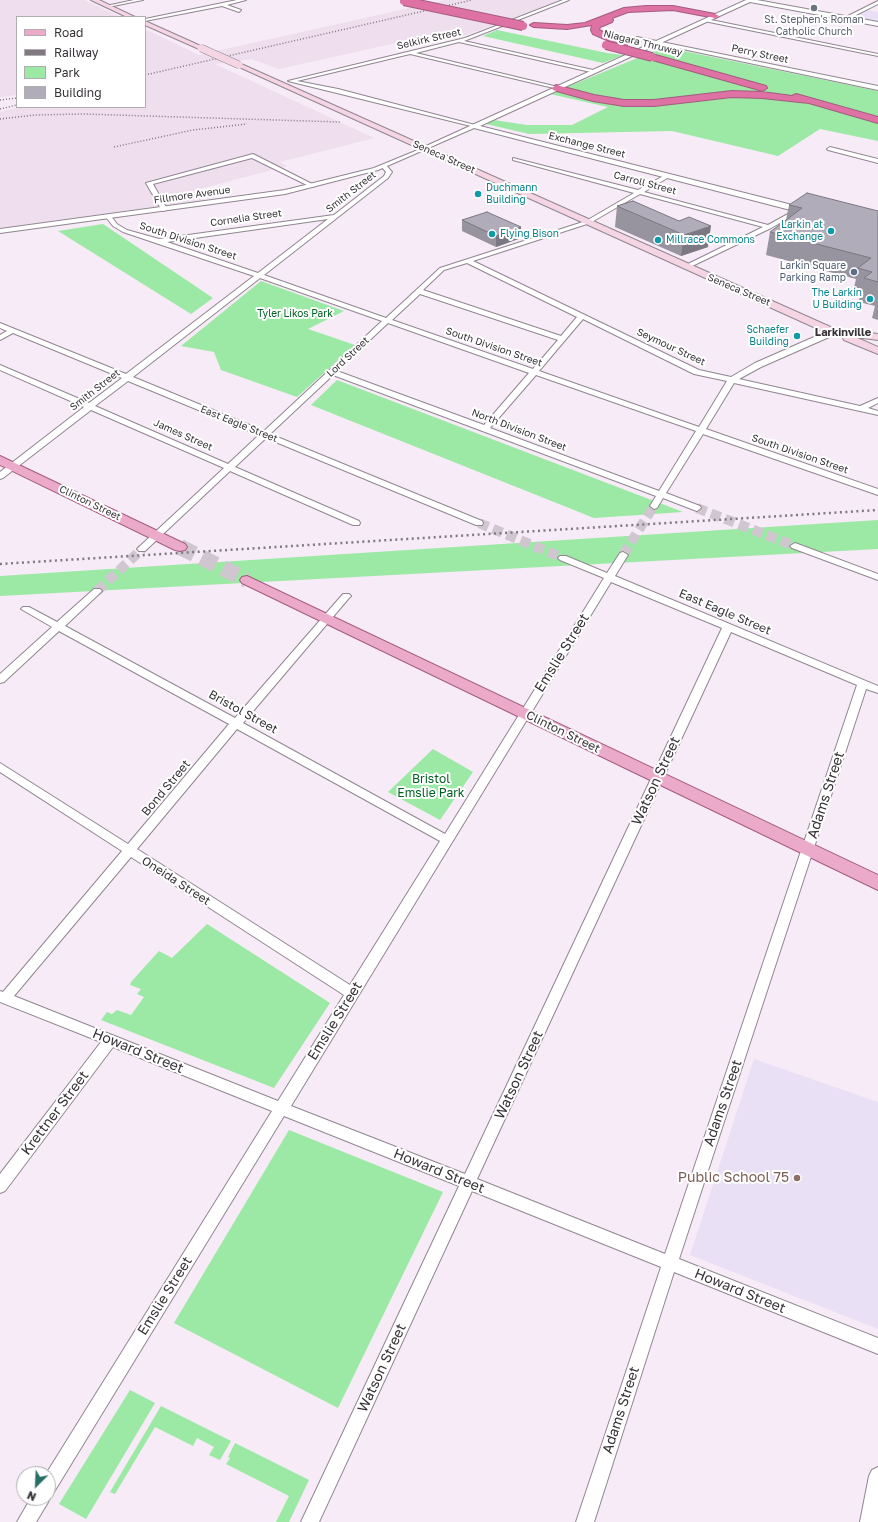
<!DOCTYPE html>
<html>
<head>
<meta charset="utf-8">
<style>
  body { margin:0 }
  #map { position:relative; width:878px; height:1522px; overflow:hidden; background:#f6ebf6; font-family:"Golos Text",sans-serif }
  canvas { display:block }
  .legend { position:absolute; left:16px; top:16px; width:130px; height:92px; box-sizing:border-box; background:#fff; border:1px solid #afadaf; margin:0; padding:5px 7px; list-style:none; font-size:12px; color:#373237 }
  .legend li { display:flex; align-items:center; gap:8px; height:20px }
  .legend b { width:20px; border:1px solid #afadaf }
  .north { position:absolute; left:16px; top:1466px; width:40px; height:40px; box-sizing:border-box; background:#fff; border:1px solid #afadaf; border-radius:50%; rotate:204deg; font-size:11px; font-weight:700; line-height:16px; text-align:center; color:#373237 }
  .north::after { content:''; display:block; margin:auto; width:14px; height:18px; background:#296f64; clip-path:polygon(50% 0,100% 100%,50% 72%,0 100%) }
</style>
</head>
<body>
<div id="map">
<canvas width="878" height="1522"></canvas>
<ul class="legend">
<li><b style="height:5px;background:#ebaac9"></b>Road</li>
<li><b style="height:5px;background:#807980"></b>Railway</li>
<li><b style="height:11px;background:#9be9a5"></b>Park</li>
<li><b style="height:11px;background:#b0acb9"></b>Building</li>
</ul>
<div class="north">N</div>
</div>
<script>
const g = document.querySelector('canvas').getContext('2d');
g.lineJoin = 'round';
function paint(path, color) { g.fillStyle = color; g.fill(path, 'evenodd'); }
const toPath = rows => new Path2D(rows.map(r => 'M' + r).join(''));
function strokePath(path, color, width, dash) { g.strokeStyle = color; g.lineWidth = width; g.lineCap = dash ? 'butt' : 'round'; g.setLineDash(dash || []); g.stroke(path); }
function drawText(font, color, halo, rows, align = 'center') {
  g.font = font + ' "Golos Text",sans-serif'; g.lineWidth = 4; g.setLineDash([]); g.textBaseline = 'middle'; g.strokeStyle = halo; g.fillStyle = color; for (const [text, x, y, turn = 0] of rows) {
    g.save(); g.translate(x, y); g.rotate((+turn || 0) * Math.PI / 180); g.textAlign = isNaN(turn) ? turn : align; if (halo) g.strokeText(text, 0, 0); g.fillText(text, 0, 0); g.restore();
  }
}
paint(toPath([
  [0,0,84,0,121,17,17,17,17,95,0,97],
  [445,0,562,0,464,36,449,31,279,69,251,59,215,64,374,138,280,162,287,166,188,192,203,200,0,228,0,112,21,107,145,107,145,29,199,55]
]), '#eedeee');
paint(toPath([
  [867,10,878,12,878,22,853,17],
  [754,1059,878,1102,878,1329,690,1255]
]), '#e9e0f6');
paint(toPath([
  [497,30,607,53,623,55,603,63,483,36],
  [664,47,878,91,878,141,820,129,778,156,672,131,529,134,486,124,494,120,527,125,572,125,608,107,550,94],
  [103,224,213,298,191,314,58,231],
  [261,281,344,311,308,329,355,345,297,397,221,370,214,352,181,346],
  [337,380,683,512,594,518,311,405],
  [878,520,878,549,0,596,0,576],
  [433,749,473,772,440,820,388,792],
  [207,924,330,1003,274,1088,101,1020,107,1012,112,1014,117,1010,131,1015,144,997,137,994,141,989,130,985,131,982,159,951,172,958],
  [289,1130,443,1192,338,1408,174,1323],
  [130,1390,155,1403,86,1519,59,1504],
  [161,1406,231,1441,220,1460,209,1455,214,1447,197,1438,193,1446,155,1427,115,1494,110,1492],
  [235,1443,309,1480,289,1522,276,1522,289,1496,226,1464,230,1458,228,1457]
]), '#9be9a5');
strokePath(toPath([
  [652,508,654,506]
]), '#d0c6d0', 8, [8, 4]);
strokePath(toPath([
  [697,508,795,546],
  [479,523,563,558],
  [623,555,653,507],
  [97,591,142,549]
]), '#d0c6d0', 10, [10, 5]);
strokePath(toPath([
  [180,547,247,580]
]), '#d0c6d0', 16, [16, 8]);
const minor = toPath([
  [134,0,143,0,108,7,106,6,134,0],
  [237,0,246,0,227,5,241,10,239,12,222,6,145,21,145,19,237,0],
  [563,0,569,0,464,41,593,70,596,72,595,73,459,42,416,53,558,87,558,89,410,54,297,81,338,89,475,125,475,127,288,81,465,38,563,0],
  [878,1,878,4,848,19,844,18,878,1],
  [706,19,878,54,878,56,704,21,706,19],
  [637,37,878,86,878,90,635,39,637,37],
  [830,147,878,159,878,163,828,150,827,149,830,147],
  [253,154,316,186,311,187,252,158,153,184,167,209,164,211,161,209,146,183,253,154],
  [513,158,638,190,665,175,669,175,669,177,644,192,768,225,797,209,801,209,801,211,771,228,686,269,684,268,684,266,763,227,640,194,590,223,473,261,699,370,731,377,755,363,830,330,836,330,836,334,761,367,739,379,860,406,878,398,878,403,868,408,878,411,878,415,734,383,706,429,878,489,878,495,703,434,666,493,700,506,701,508,697,511,694,510,663,498,657,508,654,509,650,506,656,496,333,375,270,434,482,521,483,523,482,525,476,525,266,438,235,467,359,521,360,523,359,525,353,525,230,471,145,551,139,551,137,549,139,547,224,468,91,410,3,478,0,479,0,472,84,407,0,370,0,365,89,403,122,378,13,333,0,340,0,335,7,331,0,328,0,323,126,374,254,276,123,232,113,226,105,216,106,215,110,215,117,224,127,230,159,239,334,215,384,176,386,172,381,166,386,165,392,172,388,178,264,275,386,318,440,268,586,221,634,193,513,160,513,158],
  [328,219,258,273,167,242,328,219],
  [467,263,577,317,561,336,423,290,444,270,467,263],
  [260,278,382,321,264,431,133,377,260,278],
  [420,294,558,340,533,369,392,320,420,294],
  [583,319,694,374,727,381,699,427,539,371,583,319],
  [388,323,529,373,484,425,337,371,388,323],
  [536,375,696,431,659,491,490,428,536,375],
  [128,381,259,435,228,464,95,406,128,381],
  [795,543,878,574,878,580,792,548,790,546,795,543],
  [623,552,628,555,615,576,878,686,878,693,866,689,679,1259,878,1338,878,1354,674,1272,594,1522,576,1522,661,1267,472,1191,319,1522,301,1522,459,1186,284,1116,54,1492,48,1495,50,1498,47,1504,36,1522,17,1522,31,1498,48,1498,48,1474,46,1474,272,1111,113,1047,5,1191,0,1193,0,1174,101,1042,0,1002,0,991,3,992,122,851,0,772,0,763,128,844,229,724,59,631,4,682,0,683,0,674,52,627,21,609,23,607,29,607,57,622,94,589,100,589,102,591,100,593,65,626,235,718,343,594,349,594,351,596,349,598,243,723,445,834,604,578,560,560,558,558,560,556,566,556,607,573,620,553,623,552],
  [611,582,722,628,465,1174,291,1106,611,582],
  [731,632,857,685,665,1254,477,1179,731,632],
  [237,729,440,841,350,985,137,849,237,729],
  [131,857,344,995,278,1101,14,996,131,857],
  [878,1467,878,1522,860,1522,869,1476,872,1470,878,1467]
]);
const tertiary = toPath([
  [746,0,757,0,878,22,878,26,750,2,480,126,808,209,808,213,802,213,474,128,378,170,285,194,0,233,0,229,285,190,374,168,413,152,746,0]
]);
const secondary = toPath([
  [91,0,99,0,135,17,127,17,91,0],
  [145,21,203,47,204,48,199,49,145,25,145,21],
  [239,63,835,329,878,334,878,340,855,337,878,347,878,354,844,340,843,338,844,336,829,334,237,66,236,65,239,63]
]);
const primary = toPath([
  [0,456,185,544,187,547,185,550,180,551,175,550,0,465,0,456],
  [247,576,878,875,878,890,242,583,240,580,242,577,247,576]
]);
const motorway = toPath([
  [646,6,673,6,715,14,719,16,715,18,673,10,628,12,612,18,613,20,612,22,600,27,599,30,626,43,627,45,626,47,623,47,593,34,591,30,592,25,567,29,534,27,530,25,534,23,567,25,585,23,624,8,646,6],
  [652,54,766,86,767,88,763,91,649,59,648,57,649,55,652,54],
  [556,85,594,95,624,100,654,100,732,91,762,92,792,96,796,94,878,117,878,123,809,103,762,98,732,97,654,106,624,106,593,101,553,90,552,88,556,85]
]);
strokePath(minor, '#908690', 2);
strokePath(tertiary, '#908690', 2);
strokePath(secondary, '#908690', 2);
strokePath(primary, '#a45c7e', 2);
strokePath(motorway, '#a45c7e', 2);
paint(minor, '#fff');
paint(tertiary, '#fff');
paint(secondary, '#f5d5e4');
paint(primary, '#ebaac9');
paint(motorway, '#de72a5');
strokePath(toPath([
  [145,75,472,0],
  [0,100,17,98],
  [0,109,17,105],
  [0,119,35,115,83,114,340,122],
  [114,147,193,130,247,124]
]), '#807980', 1.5, [1, 2]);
strokePath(toPath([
  [0,564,878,510]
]), '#807980', 2.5, [2, 3.5]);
const secondaryBridge = toPath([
  [201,48,239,65]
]);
const motorwayBridge = toPath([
  [404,1,523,26],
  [606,45,652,57]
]);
strokePath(secondaryBridge, '#908690', 8, []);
strokePath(motorwayBridge, '#a45c7e', 10, []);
strokePath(secondaryBridge, '#f5d5e4', 7);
strokePath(motorwayBridge, '#de72a5', 8);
paint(toPath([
  [633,201,708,247,681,256,615,227,617,206],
  [789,205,878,211,878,320,872,318,875,306,859,302,860,294,853,292,856,279,766,255,770,232,786,220],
  [462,220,521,238,496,247,462,231]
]), '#97949f');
paint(toPath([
  [711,226,708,247,681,256,684,235],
  [521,227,521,238,496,247,496,236]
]), '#7b7882');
const building = toPath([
  [807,193,878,211,878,282,864,278,872,272,858,268,871,258,770,232,802,208,789,205,807,193],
  [633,201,679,221,689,217,711,226,684,235,617,206,633,201],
  [487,212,521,227,496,236,462,220,487,212]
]);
paint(building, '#b0acb9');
strokePath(building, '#7b7882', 1);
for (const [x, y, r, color] of [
  [814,8,4,"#6b7280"],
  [478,194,4,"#0f9aa8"],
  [831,231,4,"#0f9aa8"],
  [492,234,4,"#0f9aa8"],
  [658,240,4,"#0f9aa8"],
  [854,272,4,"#5c6f8a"],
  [870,299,4,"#0f9aa8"],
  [797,336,4,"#0f9aa8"],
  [797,1178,4,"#8d6e63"]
]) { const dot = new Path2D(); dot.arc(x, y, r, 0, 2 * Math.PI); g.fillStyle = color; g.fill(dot); strokePath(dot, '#fff', 1.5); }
drawText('10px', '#5b616d', '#fff', [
  ["St. Stephen's Roman",814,20],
  ["Catholic Church",814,32]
]);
drawText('10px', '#373237', '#fff', [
  ["Selkirk Street",429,39,-13],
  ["Niagara Thruway",643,43,14],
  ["Perry Street",760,54,12],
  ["Exchange Street",587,145,14],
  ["Seneca Street",444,157,24],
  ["Carroll Street",645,183,15],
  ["Smith Street",351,192,-38],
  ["Fillmore Avenue",192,195,-8],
  ["Cornelia Street",246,218,-8],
  ["South Division Street",188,241,18],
  ["Seneca Street",739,290,23],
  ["South Division Street",494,347,19],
  ["Seymour Street",671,347,25],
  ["Lord Street",348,357,-43],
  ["Smith Street",95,390,-38],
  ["East Eagle Street",239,424,22],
  ["North Division Street",519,430,21],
  ["James Street",183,435,24],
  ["South Division Street",800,454,19],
  ["Clinton Street",90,503,26]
]);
drawText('10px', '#0d838f', '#fff', [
  ["Duchmann",486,188],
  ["Building",486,200],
  ["Larkin at",823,225,"right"],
  ["Exchange",823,237,"right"],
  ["Flying Bison",500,234],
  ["Millrace Commons",666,240],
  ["The Larkin",862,293,"right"],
  ["U Building",862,305,"right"],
  ["Schaefer",789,330,"right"],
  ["Building",789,342,"right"]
], 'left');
drawText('10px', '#4e5e75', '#fff', [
  ["Larkin Square",846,266],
  ["Parking Ramp",846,278]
], 'right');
drawText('10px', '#006020', '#fff', [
  ["Tyler Likos Park",295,314]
]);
drawText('bold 11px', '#373237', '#fff', [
  ["Larkinville",843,333]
]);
drawText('12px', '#373237', '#fff', [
  ["East Eagle Street",725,612,23],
  ["Bristol Street",243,712,29],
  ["Clinton Street",563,732,26],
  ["Bond Street",166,788,-50],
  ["Oneida Street",176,881,33]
]);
drawText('12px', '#006020', '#fff', [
  ["Bristol",431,779],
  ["Emslie Park",431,793]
]);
drawText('14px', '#373237', '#fff', [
  ["Emslie Street",562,653,-58],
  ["Watson Street",656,781,-65],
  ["Adams Street",826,795,-72],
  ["Emslie Street",335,1021,-58],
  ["Howard Street",138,1051,22],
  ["Watson Street",519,1075,-65],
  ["Adams Street",723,1103,-71],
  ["Krettner Street",55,1113,-53],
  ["Howard Street",439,1171,22],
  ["Howard Street",740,1291,22],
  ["Emslie Street",165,1296,-58],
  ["Watson Street",382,1368,-65],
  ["Adams Street",621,1410,-72]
]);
drawText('14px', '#785e54', '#fff', [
  ["Public School 75",789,1178]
], 'right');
</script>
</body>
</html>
